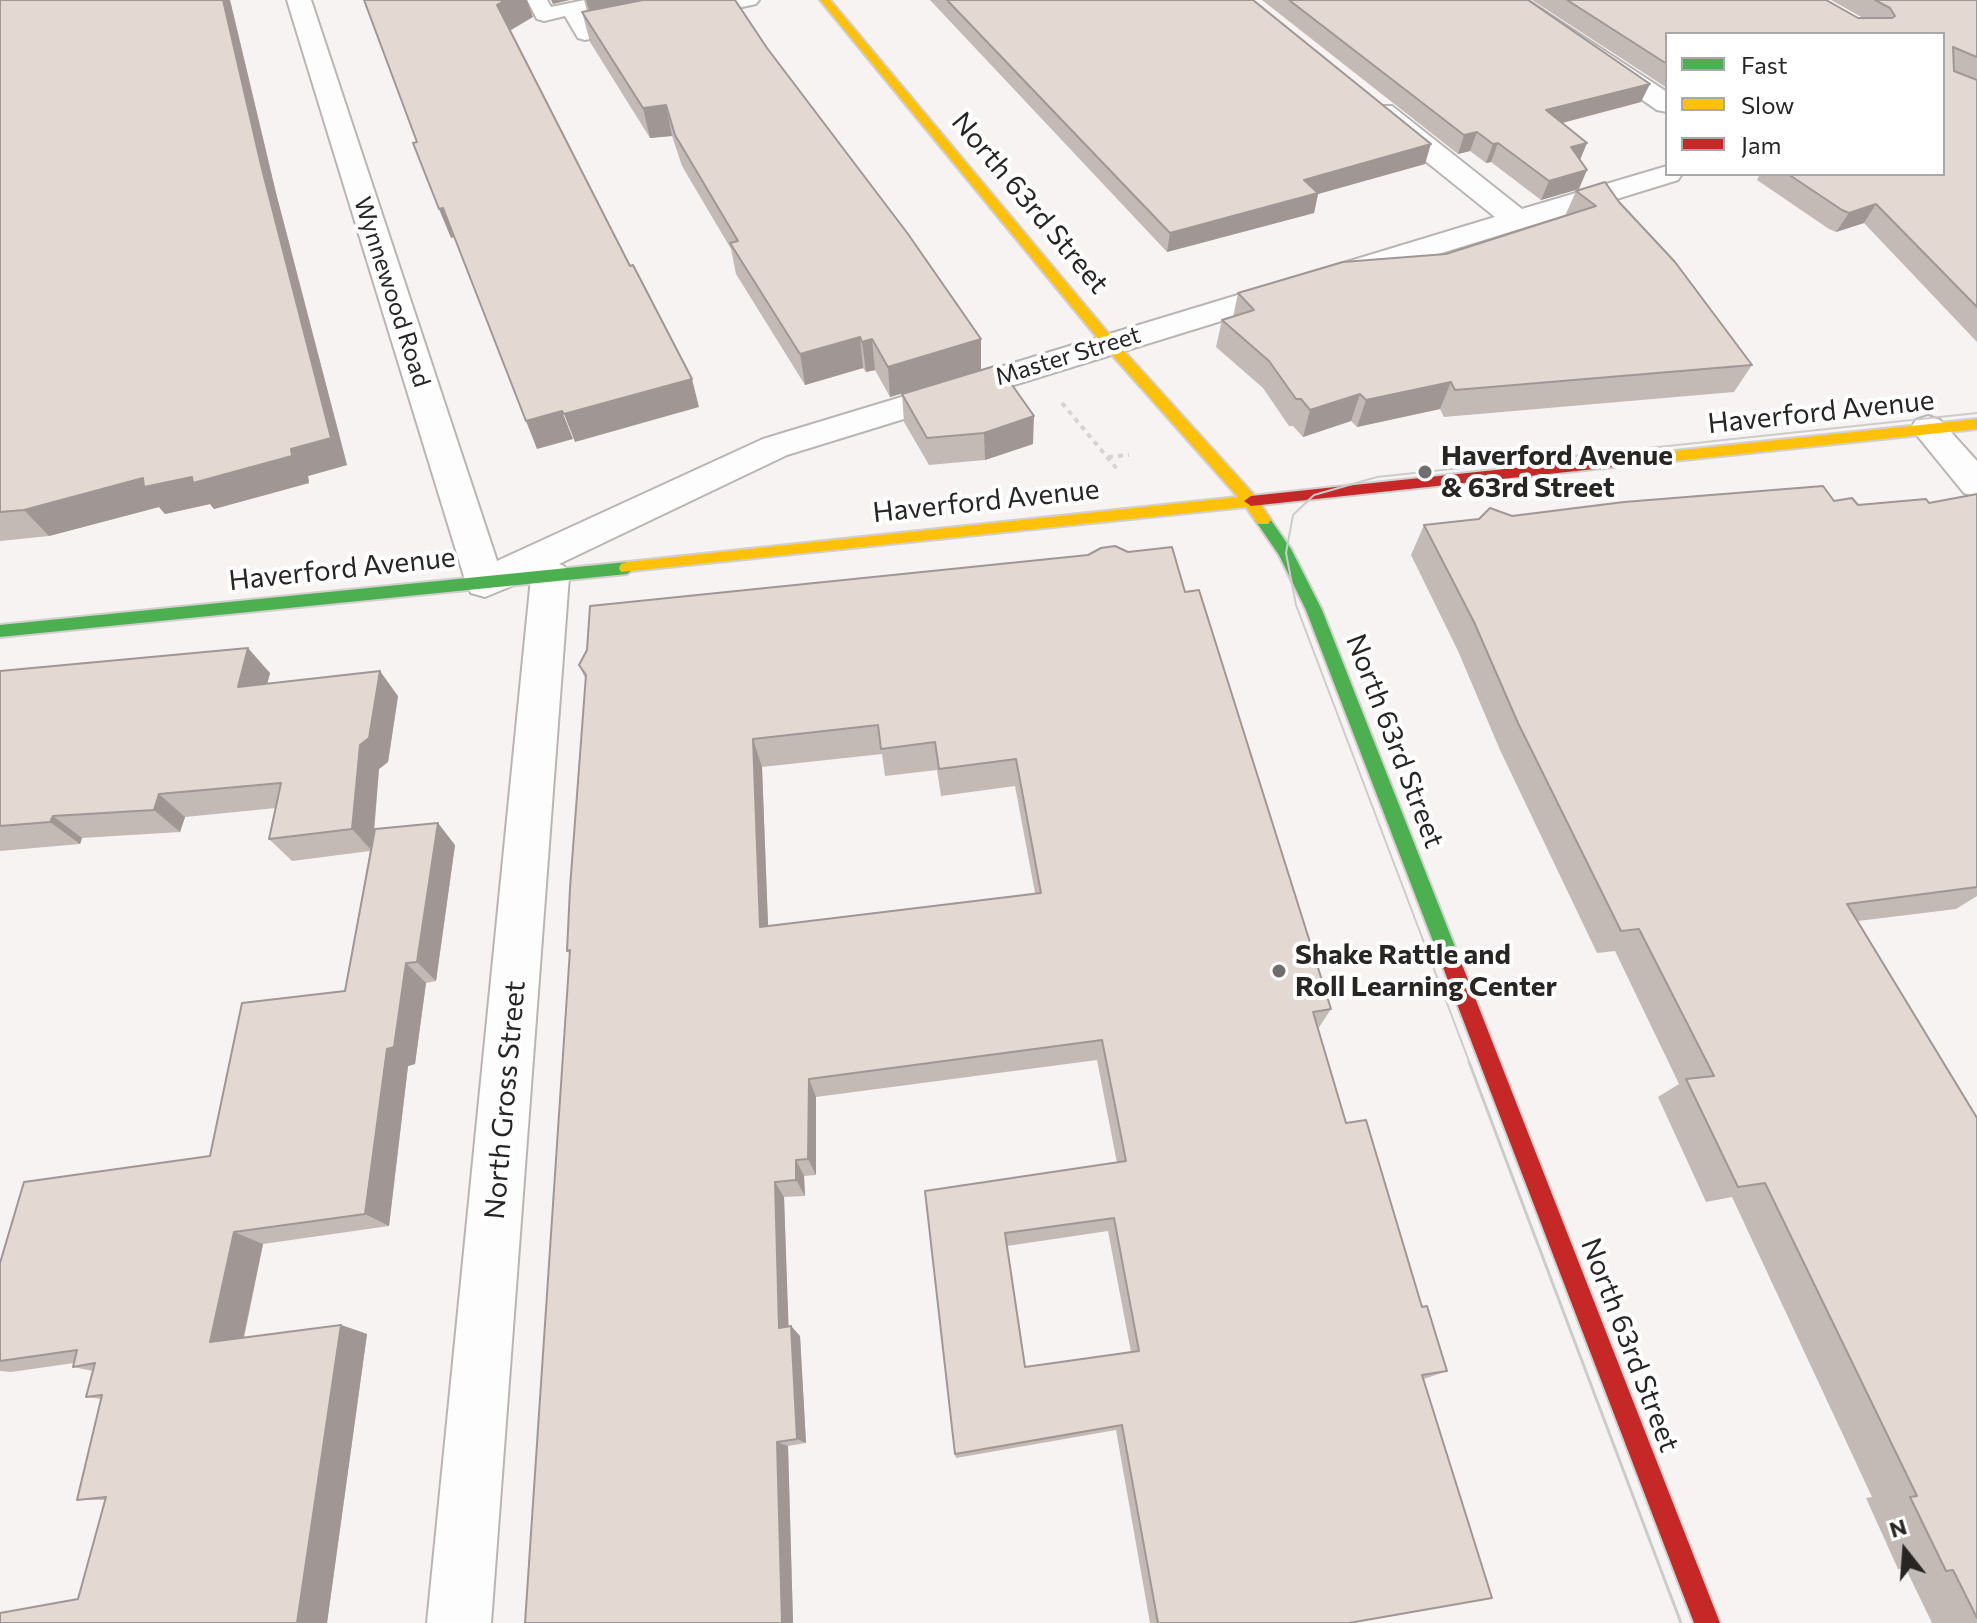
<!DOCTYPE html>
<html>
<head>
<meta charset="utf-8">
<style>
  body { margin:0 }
  #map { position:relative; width:1977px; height:1623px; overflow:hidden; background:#f7f3f2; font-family:Commissioner,sans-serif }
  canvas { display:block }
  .legend { position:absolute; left:1665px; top:32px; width:280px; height:144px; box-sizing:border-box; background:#fff; border:2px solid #a9a8a8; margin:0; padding:10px 14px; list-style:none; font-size:24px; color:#282625 }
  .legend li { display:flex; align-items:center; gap:16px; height:40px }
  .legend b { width:40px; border:2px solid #a9a8a8 }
  .north { position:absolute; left:1865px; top:1511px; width:80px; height:80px; -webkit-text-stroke:6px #fff; paint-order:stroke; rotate:343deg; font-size:22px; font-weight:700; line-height:32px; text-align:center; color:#282625 }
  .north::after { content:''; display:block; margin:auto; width:28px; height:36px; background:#282625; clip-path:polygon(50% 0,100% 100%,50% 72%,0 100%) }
</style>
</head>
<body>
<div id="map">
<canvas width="1977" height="1623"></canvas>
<ul class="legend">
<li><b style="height:10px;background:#4caf50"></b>Fast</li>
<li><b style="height:10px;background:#ffc107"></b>Slow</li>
<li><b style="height:10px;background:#c62828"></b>Jam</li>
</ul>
<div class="north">N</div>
</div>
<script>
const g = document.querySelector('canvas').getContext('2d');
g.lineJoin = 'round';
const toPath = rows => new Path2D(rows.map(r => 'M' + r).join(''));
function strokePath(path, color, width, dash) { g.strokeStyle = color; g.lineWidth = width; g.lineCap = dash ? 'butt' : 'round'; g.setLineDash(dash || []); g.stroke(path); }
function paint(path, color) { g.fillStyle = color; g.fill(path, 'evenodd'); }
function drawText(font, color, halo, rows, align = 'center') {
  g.font = font + ' Commissioner,sans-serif'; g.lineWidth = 8; g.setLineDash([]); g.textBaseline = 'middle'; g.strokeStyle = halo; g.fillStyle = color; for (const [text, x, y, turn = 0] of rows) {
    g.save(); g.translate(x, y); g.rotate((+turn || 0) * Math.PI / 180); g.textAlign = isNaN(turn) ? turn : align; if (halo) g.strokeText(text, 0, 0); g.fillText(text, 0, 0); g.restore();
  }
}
const lane = toPath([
  [527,0,547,0,551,7,585,0,623,0,620,4,583,12,591,27,634,18,644,24,641,28,585,40,578,38,565,16,544,21,537,19,527,0],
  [721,0,759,0,756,4,688,19,678,13,681,9,721,0]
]);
const street = toPath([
  [287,0,311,0,497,561,763,439,1495,217,1372,118,1368,112,1372,106,1392,106,1522,209,1667,166,1667,174,1682,174,1678,180,787,455,559,564,564,566,569,576,491,1623,427,1623,531,578,485,597,471,593,466,583,287,0],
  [1498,0,1527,0,1667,92,1667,112,1657,110,1498,0],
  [1928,416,1940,420,1977,461,1977,497,1964,493,1911,428,1916,420,1928,416]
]);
const fast = toPath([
  [1263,515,1268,516,1291,549,1322,610,1461,962,1458,968,1451,971,1444,968,1441,962,1306,610,1279,555,1255,520,1263,515],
  [627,562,635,568,627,574,0,637,0,625,627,562]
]);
const slow = toPath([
  [820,0,830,0,1114,340,1256,497,1271,520,1268,524,1258,524,1246,507,621,572,619,568,621,564,627,562,1238,497,1104,346,820,0],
  [1977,419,1977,429,1636,465,1629,460,1636,455,1977,419]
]);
const jam = toPath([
  [1636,455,1641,456,1641,464,1251,506,1244,501,1251,496,1636,455],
  [1451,953,1458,956,1461,962,1720,1623,1694,1623,1441,962,1444,956,1451,953]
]);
strokePath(lane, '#b8b5b4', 4);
strokePath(street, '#b8b5b4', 4);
strokePath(fast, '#d1d0cf', 4);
strokePath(slow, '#d1d0cf', 4);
strokePath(jam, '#d1d0cf', 4);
strokePath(toPath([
  [1062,403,1117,469],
  [1108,457,1129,455]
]), '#d4d4d3', 4, [5, 5]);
paint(lane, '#fefdfd');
paint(street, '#fefdfd');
paint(fast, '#4caf50');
paint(slow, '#ffc107');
paint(jam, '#c62828');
strokePath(toPath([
  [1470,1064,1296,605,1286,553,1293,515,1314,495,1377,477,1977,413]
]), '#ccc', 2);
strokePath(toPath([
  [1469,1062,1681,1623]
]), '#ccc', 3);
paint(toPath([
  [0,0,230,0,276,193,347,465,308,476,309,483,214,509,210,504,165,514,159,507,49,536,0,541],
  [584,0,735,0,767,48,981,339,981,370,890,397,875,370,866,372,863,368,805,385,736,274,731,249,682,166,672,136,650,138,590,42,582,12,587,11],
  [930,0,1253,0,1425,164,1318,194,1314,213,1167,252],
  [1262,0,1528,0,1641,102,1562,123,1587,143,1580,160,1579,189,1541,200,1491,162,1486,163,1470,151,1458,154],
  [1532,0,1826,0,1858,18,1863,18,1831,0,1977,0,1977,342,1864,223,1836,232,1829,229,1757,180,1760,174,1943,174,1667,34,1667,88],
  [1576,191,1619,202,1752,365,1734,392,1444,417,1440,409,1357,427,1351,421,1303,437,1293,426,1289,426,1263,388,1216,347,1222,320,1233,317,1238,293,1446,254,1565,216],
  [902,394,1033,444,985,460,929,465,904,422],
  [1977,494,1977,896,1956,909,1858,921,1977,1118,1977,1623,1932,1623,1906,1569,1898,1569,1866,1498,1872,1497,1732,1197,1706,1202,1658,1097,1679,1084,1615,951,1597,953,1500,750,1458,651,1411,555,1424,525,1512,516,1834,501,1858,505,1929,503],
  [1185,592,1331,1009,1318,1029,1346,1123,1447,1371,1424,1379,1349,1623,1150,1623,1116,1430,956,1458,955,1454,925,1191,1117,1163,1097,1060,816,1097,816,1175,804,1176,805,1196,784,1197,788,1327,791,1326,800,1336,806,1443,788,1446,793,1623,570,954,567,951,586,680,579,665],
  [882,754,885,776,937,770,941,796,1015,786,1035,893,768,926,762,767],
  [1108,1231,1131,1352,1025,1367,1007,1246],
  [0,671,270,673,267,684,398,696,388,762,379,769,374,835,455,845,436,981,426,983,415,1064,408,1066,389,1226,263,1244,244,1338,341,1325,367,1334,327,1623,0,1623,78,1599,105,1500,77,1500,101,1399,86,1397,93,1371,73,1367,74,1363,11,1372,0,1371,0,1263,210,1156,345,991,370,851,292,861,269,839,276,808,185,817,180,832,82,838,80,844,0,851]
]), '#c4bab5');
paint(toPath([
  [223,0,230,0,276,193,347,465,308,476,309,483,214,509,210,504,165,514,159,507,49,536,24,510,143,478,291,449,261,165],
  [505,0,527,0,533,17,506,33,497,5],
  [551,0,570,0,553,4],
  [586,0,705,0,593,24],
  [1650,84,1641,102,1539,129,1546,110],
  [666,105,672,136,650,138,643,108],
  [1477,132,1470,151,1458,154,1464,135],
  [1498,143,1491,162,1486,163,1493,144],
  [1587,143,1579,162,1571,147],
  [1431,144,1425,164,1318,194,1314,213,1167,252,1170,233,1304,180],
  [1587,170,1579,189,1541,200,1549,181],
  [1876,204,1864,223,1836,232,1849,213],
  [443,208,455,237,451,238,439,209],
  [860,337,863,368,805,385,800,354],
  [872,339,875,370,866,372,862,342],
  [981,339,981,370,890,397,888,367],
  [692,379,699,407,575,442,564,414],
  [1451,382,1440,409,1357,427,1366,400],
  [1360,394,1351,421,1303,437,1310,410],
  [562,411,573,439,537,449,526,421],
  [1034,416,1033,444,985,460,984,433],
  [248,648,270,673,260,712,238,687],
  [380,671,398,696,388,762,379,769,372,851,352,829,360,745],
  [753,739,762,767,769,950,760,927],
  [159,794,185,817,180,832,154,810],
  [53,816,82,838,80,844,50,822],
  [438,823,455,845,436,981,417,962],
  [406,963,426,983,415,1064,408,1066,389,1226,365,1214,387,1049],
  [809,1079,816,1097,816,1175,808,1159],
  [796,1160,804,1176,805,1196,796,1180],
  [775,1182,784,1197,789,1338,779,1328],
  [234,1232,263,1244,241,1349,210,1342],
  [341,1325,367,1334,327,1623,297,1623],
  [791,1326,800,1336,806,1443,797,1439],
  [777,1442,788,1446,793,1623,782,1623]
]), '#a09794');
const building = toPath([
  [0,0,223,0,261,165,331,438,291,449,292,456,193,483,192,477,144,487,143,478,24,510,0,512,0,0],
  [364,0,505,0,497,5,630,266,633,265,692,379,564,414,562,411,526,421,443,208,439,209,413,143,417,142,364,0],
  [643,0,735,0,767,48,908,234,981,339,888,367,872,339,862,342,860,337,800,354,730,243,738,241,675,135,666,105,643,108,582,12,643,0],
  [947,0,1253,0,1431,144,1304,180,1318,193,1170,233,947,0],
  [1289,0,1528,0,1650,84,1546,110,1587,143,1571,147,1587,170,1549,181,1498,143,1493,144,1477,132,1464,135,1289,0],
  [1567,0,1826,0,1858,18,1892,18,1895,16,1890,8,1875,0,1977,0,1977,57,1953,47,1954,71,1977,80,1977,307,1876,204,1849,213,1842,210,1788,174,1943,174,1943,34,1667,34,1667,64,1567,0],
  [1605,182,1619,202,1675,262,1752,365,1455,390,1451,382,1366,400,1360,394,1310,410,1301,399,1296,399,1269,361,1222,320,1254,310,1238,293,1343,262,1446,254,1596,206,1576,191,1605,182],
  [998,365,1034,416,984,433,927,438,902,394,998,365],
  [1823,486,1834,501,1852,498,1858,505,1926,499,1929,503,1977,494,1977,887,1847,904,1977,1118,1977,1618,1953,1570,1946,1571,1910,1497,1917,1496,1765,1183,1738,1187,1686,1079,1714,1076,1639,929,1621,931,1518,723,1474,622,1424,525,1479,519,1490,508,1512,516,1624,502,1823,486],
  [1115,546,1128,552,1172,547,1185,592,1199,590,1331,1009,1313,1012,1346,1123,1366,1120,1422,1307,1427,1306,1447,1371,1422,1375,1492,1598,1349,1623,1158,1623,1122,1425,955,1454,925,1191,1126,1161,1102,1040,809,1079,808,1159,796,1160,796,1180,775,1182,779,1328,791,1326,797,1439,777,1442,782,1623,525,1623,570,950,567,951,570,888,586,675,579,665,587,650,590,606,1088,555,1101,548,1115,546],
  [878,725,881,749,935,742,939,769,1016,759,1041,893,760,927,753,739,878,725],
  [1114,1218,1139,1351,1025,1367,1005,1233,1114,1218],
  [248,648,238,687,380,671,369,738,360,745,352,829,269,839,281,783,159,794,154,810,53,816,50,822,0,826,0,671,248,648],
  [438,823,417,962,406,963,394,1047,387,1049,365,1214,234,1232,210,1342,341,1325,297,1623,0,1623,0,1613,78,1599,106,1497,77,1500,102,1395,86,1397,95,1363,73,1367,77,1350,0,1361,0,1263,24,1182,210,1156,242,1003,345,991,375,829,438,823]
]);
paint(building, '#e4d8d3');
strokePath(building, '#a09794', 2);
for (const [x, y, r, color] of [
  [1425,472,8,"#706e6d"],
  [1279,971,8,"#706e6d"]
]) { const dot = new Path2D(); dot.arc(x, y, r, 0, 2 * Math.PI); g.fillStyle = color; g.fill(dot); strokePath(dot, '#fff', 3); }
drawText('24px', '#282625', '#fff', [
  ["Wynnewood Road",392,292,72],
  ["Master Street",1068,356,-17]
]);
drawText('28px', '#282625', '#fff', [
  ["North 63rd Street",1030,203,50],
  ["Haverford Avenue",1821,412,-6],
  ["Haverford Avenue",986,501,-6],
  ["Haverford Avenue",342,569,-6],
  ["North 63rd Street",1395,741,69],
  ["North Gross Street",505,1100,-85],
  ["North 63rd Street",1630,1345,69]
]);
drawText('bold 28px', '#282625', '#fff', [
  ["Haverford Avenue",1441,456],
  ["& 63rd Street",1441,488],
  ["Shake Rattle and",1295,955],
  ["Roll Learning Center",1295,987]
], 'left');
</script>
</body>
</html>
